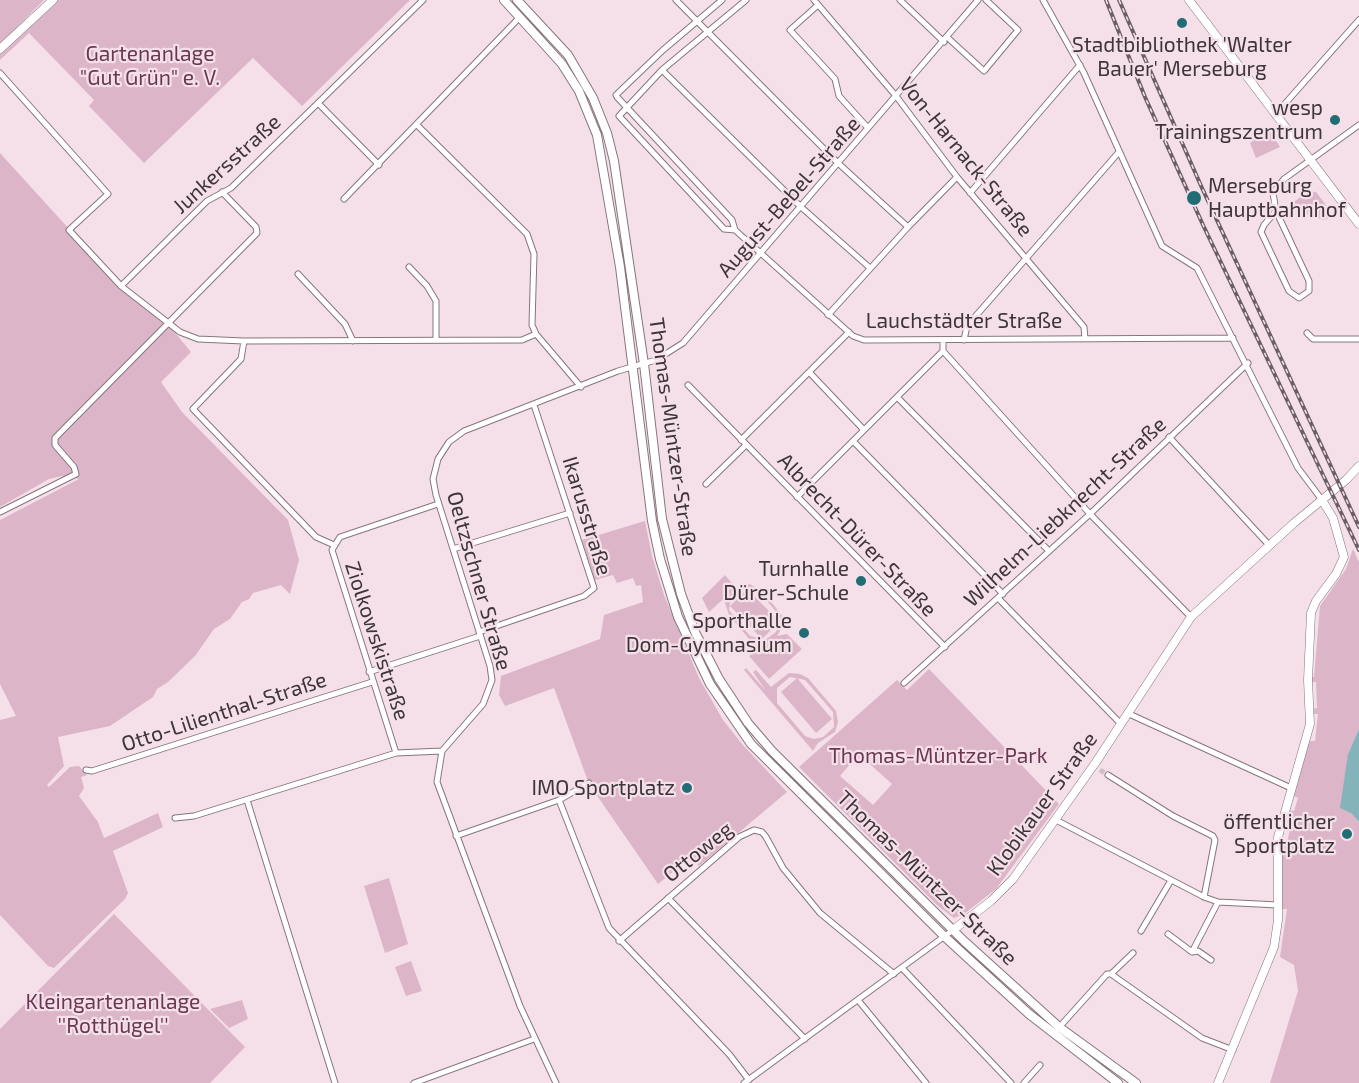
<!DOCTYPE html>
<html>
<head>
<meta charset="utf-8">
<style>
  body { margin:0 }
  canvas { display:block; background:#f5e0ea }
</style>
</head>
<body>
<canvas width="1359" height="1083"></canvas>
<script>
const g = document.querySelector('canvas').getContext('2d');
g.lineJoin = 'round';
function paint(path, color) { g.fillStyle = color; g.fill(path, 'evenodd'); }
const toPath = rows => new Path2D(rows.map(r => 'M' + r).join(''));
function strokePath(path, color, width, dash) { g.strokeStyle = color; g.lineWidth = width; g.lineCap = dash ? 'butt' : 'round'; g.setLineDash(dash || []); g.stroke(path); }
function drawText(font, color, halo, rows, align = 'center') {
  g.font = font + ' "Exo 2",sans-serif'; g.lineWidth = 4.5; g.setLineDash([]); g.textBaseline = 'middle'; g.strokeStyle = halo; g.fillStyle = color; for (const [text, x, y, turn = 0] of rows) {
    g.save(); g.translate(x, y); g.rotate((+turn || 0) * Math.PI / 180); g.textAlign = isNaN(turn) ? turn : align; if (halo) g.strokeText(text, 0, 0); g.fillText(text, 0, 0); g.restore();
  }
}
paint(toPath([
  [0,0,44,0,17,27,48,0,410,0,302,106,253,58,144,163,89,106,94,100,29,33,0,60],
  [1268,129,1280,147,1256,158,1250,143],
  [0,153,121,286,168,324,191,352,161,382,182,412,288,520,299,560,290,594,281,585,253,593,249,599,242,602,230,619,214,629,195,656,168,682,157,689,153,697,110,726,58,737,64,766,47,785,49,787,70,767,79,766,87,775,81,777,84,788,79,796,98,822,104,838,158,813,163,827,113,851,128,893,125,899,54,968,48,966,0,915,0,720,16,716,0,684,0,520,79,479,62,476,49,479,0,507],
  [1308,191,1316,192,1329,209,1330,218,1323,220,1296,210,1294,202],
  [645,521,652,556,664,595,699,678,723,720,742,744,787,792,699,866,691,857,658,884,589,784,554,688,505,706,499,695,501,676,600,639,604,615,643,602,641,585,636,586,633,578,617,583,613,575,595,580,582,540],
  [1353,549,1359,562,1359,729,1348,754,1351,813,1359,822,1359,1083,1270,1083,1298,991,1294,965,1280,957,1287,909,1281,909,1280,842,1287,843,1290,829,1283,827,1288,810,1294,811,1298,798,1292,795,1309,741,1315,741,1318,714,1313,714,1312,709,1317,708,1316,682,1311,682,1311,677,1314,677,1320,606,1346,569],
  [725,575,736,588,750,584,766,595,782,616,782,628,777,636,787,634,802,649,769,679,749,656,768,643,760,644,750,640,729,615,725,603,730,593,709,612,702,598],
  [744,588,753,589,761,594,778,614,779,621,747,589,730,606,762,639,779,622,776,632,765,640,750,636,729,610,731,597],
  [746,668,766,691,753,672,756,670,771,687,789,673,800,674,808,678,836,711,838,722,835,732,818,743,813,751,744,670],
  [790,677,805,680,833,712,834,727,823,737,814,739,805,736,777,703,777,688],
  [929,669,1059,804,996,889,964,914,954,918,938,906,799,767,897,680,907,690],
  [855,758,860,762,863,758,892,784,873,805,840,776],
  [797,678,832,719,816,733,781,692],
  [389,878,408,944,385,953,364,886],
  [114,914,245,1047,210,1083,0,1083,0,1029],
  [411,961,422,991,406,996,395,967],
  [242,1000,248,1019,229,1028,210,1009]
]), '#dcb5c8');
paint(toPath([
  [1359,729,1359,822,1351,813,1340,808,1348,754]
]), '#84b4ba');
strokePath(toPath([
  [1100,770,1108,775]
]), '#d0bec7', 5, [5, 2.5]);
const street = toPath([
  [676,0,838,163,908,227],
  [722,0,663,50,616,95,617,97,732,220,735,230,853,336,864,340,1233,338],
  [814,0,896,96,957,177,1084,327,1085,339],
  [900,0,944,42],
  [1043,0,1084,73,1162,246,1197,268,1298,468,1322,500],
  [818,5,790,30,835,79,839,96,868,128],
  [948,38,984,71,1018,30,986,0],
  [662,70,801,207,870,268],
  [0,73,108,194,69,230,121,286,180,332,198,339,244,341,522,340,536,334],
  [318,103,423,0],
  [1275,115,1359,20],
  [417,125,527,234,534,254,532,325,536,334,581,387],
  [970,193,1080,65],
  [344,199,520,17],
  [1276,211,1264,225,1261,232,1289,291,1299,298,1309,291,1309,281,1276,211,1273,193,1284,179,1359,125],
  [735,230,724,229,619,116,662,70,746,0],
  [409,267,427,286,436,301,436,340],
  [298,274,345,324,353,341],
  [121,286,207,201,231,188,318,103,379,165],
  [828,315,908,227,957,177],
  [1307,333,1313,339,1359,339],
  [964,340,967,326,1119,152],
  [244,341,241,359,193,409,316,537,334,545],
  [943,351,1090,514,1191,617],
  [810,373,864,430],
  [688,385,945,647],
  [897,397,1049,551],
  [1169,437,1269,545],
  [741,440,849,332],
  [853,441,1003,594],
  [706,484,746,445],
  [797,497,943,351,943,340],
  [0,512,76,474,74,467,55,445,55,438,257,233,256,227,222,192],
  [453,549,570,513],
  [998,598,1120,723],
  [479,632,584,596,594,588,534,405],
  [369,672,480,636],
  [904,683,1090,514,1248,363],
  [1127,713,1291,788],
  [396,753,332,550,340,537,438,504],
  [86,770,92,771,372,682],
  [1108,775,1173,816,1213,836,1215,840,1204,897],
  [247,800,335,1083],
  [559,800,589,783],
  [175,818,194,816,396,753,442,751],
  [1056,820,1204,897,1218,902,1278,905],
  [456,836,559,800,609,928,729,1054,749,1080],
  [668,898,805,1039],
  [1141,931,1170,882],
  [1168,934,1192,952,1198,951,1211,960],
  [619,941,739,837,754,830,762,832,766,837,783,868,820,913,894,974],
  [1192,952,1218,902],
  [902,968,1011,1083],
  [1111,974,1133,953],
  [858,1000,926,1083],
  [1063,1023,1107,974,1111,974,1202,1038,1233,1050],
  [414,1083,534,1039],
  [556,1083,520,1006,437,782,442,751,483,704,492,680,490,666,436,495,433,479,438,459,449,442,464,431,618,371,656,360,683,343,978,0],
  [744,1083,953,930],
  [1024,1083,1040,1065]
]);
const secondary = toPath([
  [1189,0,1359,224],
  [0,49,53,0],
  [953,930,991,901,1013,879,1096,762,1191,617,1294,523,1346,480,1359,466],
  [1218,1083,1274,947,1278,920,1278,837,1310,724,1308,680,1311,613,1316,601,1336,574,1344,557,1333,518,1322,500]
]);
const primary = toPath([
  [504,0,562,64,579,91,597,135,620,267,652,521,660,559,678,617,710,684,751,744,945,937,1029,1014,1118,1083],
  [517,0,568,55,593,98,607,133,614,161,644,364,662,519,681,594,695,632,719,679,748,723,772,751,964,941,1059,1027,1136,1083]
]);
strokePath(street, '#87757e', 7);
strokePath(secondary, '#87757e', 9);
strokePath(primary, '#87757e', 10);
strokePath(street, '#fff', 5);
strokePath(secondary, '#fff', 8);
strokePath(primary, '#fff', 8);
const rail = toPath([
  [1106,0,1145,97,1203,225,1359,550],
  [1119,0,1202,188,1359,527]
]);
strokePath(rail, '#6b5f65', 4);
strokePath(rail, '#f5e0ea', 1.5, [4.5]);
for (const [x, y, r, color] of [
  [1182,23,6,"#226d75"],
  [1335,120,6,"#226d75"],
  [1194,198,8,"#226d75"],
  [861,581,6,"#226d75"],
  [804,633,6,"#226d75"],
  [687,788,6,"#226d75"],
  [1347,834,6,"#226d75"]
]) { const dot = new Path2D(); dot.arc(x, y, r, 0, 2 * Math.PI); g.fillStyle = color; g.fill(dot); strokePath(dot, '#f5e0ea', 2); }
drawText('21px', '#3d3539', '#f5e0ea', [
  ["Stadtbibliothek 'Walter",1182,45,"center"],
  ["Bauer' Merseburg",1182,69,"center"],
  ["wesp",1323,108],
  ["Trainingszentrum",1323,132],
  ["Merseburg",1208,186,"left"],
  ["Hauptbahnhof",1208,210,"left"],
  ["Turnhalle",849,569],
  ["Dürer-Schule",849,593],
  ["Sporthalle",792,621],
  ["Dom-Gymnasium",792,645],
  ["IMO Sportplatz",675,788],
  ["öffentlicher",1335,822],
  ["Sportplatz",1335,846]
], 'right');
drawText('21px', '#6a3753', '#f5e0ea', [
  ["Gartenanlage",150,54],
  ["\"Gut Grün\" e. V.",150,78],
  ["Thomas-Müntzer-Park",938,756],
  ["Kleingartenanlage",113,1002],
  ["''Rotthügel''",113,1026]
]);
drawText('21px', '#3d3539', '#f5e0ea', [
  ["Von-Harnack-Straße",966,157,51],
  ["Junkersstraße",227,164,-42],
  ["August-Bebel-Straße",789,197,-49],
  ["Lauchstädter Straße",964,321],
  ["Thomas-Müntzer-Straße",673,437,82],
  ["Wilhelm-Liebknecht-Straße",1065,512,-43],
  ["Ikarusstraße",587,516,73],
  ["Albrecht-Dürer-Straße",857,535,46],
  ["Oeltzschner Straße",479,581,74],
  ["Ziolkowskistraße",377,641,72],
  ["Otto-Lilienthal-Straße",224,712,-18],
  ["Klobikauer Straße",1042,804,-54],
  ["Ottoweg",698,852,-39],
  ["Thomas-Müntzer-Straße",927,878,44]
]);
</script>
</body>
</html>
